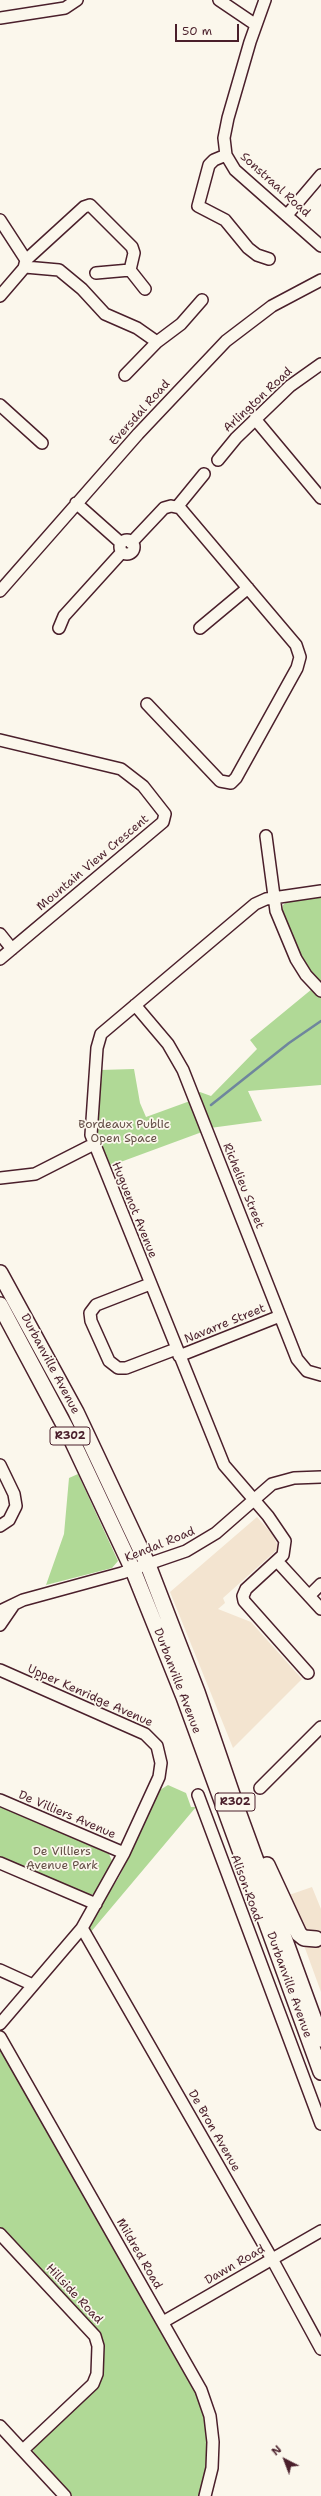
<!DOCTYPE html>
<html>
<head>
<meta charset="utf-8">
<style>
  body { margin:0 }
  #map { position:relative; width:321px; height:2496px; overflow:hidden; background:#fbf7ec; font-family:"Shantell Sans",sans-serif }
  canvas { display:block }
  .north { position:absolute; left:265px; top:2440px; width:40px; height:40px; -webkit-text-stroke:3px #fbf7ec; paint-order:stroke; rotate:318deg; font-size:11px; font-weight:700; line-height:16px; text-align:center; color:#4a1f2b }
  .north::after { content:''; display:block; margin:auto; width:14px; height:18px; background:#4a1f2b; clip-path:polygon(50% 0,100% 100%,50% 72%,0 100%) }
  .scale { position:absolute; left:175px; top:24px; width:64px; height:18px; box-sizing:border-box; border:2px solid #4a1f2b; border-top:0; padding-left:5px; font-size:12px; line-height:14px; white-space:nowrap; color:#4a1f2b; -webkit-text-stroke:3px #fbf7ec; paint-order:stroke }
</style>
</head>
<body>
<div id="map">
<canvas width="321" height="2496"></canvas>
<div class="north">N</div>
<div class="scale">50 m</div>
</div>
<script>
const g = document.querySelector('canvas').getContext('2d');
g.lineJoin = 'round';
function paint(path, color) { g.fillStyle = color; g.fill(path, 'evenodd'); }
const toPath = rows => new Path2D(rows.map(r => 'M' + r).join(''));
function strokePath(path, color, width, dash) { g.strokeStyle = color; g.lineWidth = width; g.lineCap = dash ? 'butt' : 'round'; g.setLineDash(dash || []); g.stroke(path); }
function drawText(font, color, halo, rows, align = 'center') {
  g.font = font + ' "Shantell Sans",sans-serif'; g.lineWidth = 3.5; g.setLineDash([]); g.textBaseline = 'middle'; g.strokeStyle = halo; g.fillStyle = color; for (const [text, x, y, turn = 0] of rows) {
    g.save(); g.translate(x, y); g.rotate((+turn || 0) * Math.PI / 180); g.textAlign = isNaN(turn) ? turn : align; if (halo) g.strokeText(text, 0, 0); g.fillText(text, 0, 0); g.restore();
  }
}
paint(toPath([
  [257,1517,272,1534,279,1548,223,1598,225,1603,218,1609,251,1622,302,1679,233,1748,170,1592],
  [312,1887,321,1909,321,1992,286,1896]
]), '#f3e4d0');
paint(toPath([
  [321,896,321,985,302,960,282,911,283,905,288,901],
  [312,989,321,998,321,1085,248,1091,262,1121,210,1128,196,1094,200,1092,211,1096,257,1049,250,1040],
  [134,1069,140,1103,146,1117,190,1101,202,1132,107,1167,97,1129,100,1070],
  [78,1474,118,1561,112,1568,46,1585,64,1534,69,1478],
  [168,1785,186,1793,191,1807,196,1807,90,1933,90,1923,119,1877,160,1790],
  [0,1805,109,1854,112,1861,95,1893,88,1896,0,1858],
  [0,2046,196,2389,206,2422,209,2458,201,2496,71,2496,35,2457,33,2451,35,2444,99,2384,101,2378,98,2334,0,2228]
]), '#b0d996');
strokePath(toPath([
  [211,1105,289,1043,321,1021]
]), '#6f869d', 2.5);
const minor = toPath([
  [219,0,256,25],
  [265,0,250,42,228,118,224,138,226,155,235,170,321,246],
  [0,18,65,8,77,0],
  [226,155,214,160,209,165,198,206,225,220,248,248,257,255,269,259],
  [287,215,321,175],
  [0,220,26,260,24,268,0,296],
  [26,260,84,207,90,205,132,247,134,253,130,270,96,273],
  [25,267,59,270,82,289,105,314,137,328,157,342],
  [130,270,145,289],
  [125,375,157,342,181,324,202,300],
  [0,405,42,443],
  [255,419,321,498],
  [218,460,236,438,290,386,321,364],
  [76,503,121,543],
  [177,507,204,474],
  '120 547a7 7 0 1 1 14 0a7 7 0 1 1-14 0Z',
  [131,543,164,508,171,506,180,508,296,645,300,657,297,668,236,778,231,783,220,781,147,704],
  [0,591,138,434,226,341,272,306,321,280],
  [59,628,64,616,122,552],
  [200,628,248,588],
  [0,740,121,769,143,786,165,814,163,822,0,959],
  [266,836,276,911,296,959,306,975,321,991],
  [0,934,12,949],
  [135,1005,168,1044,183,1070,297,1359,307,1371,321,1375],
  [0,1178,35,1174,94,1144],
  [150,1284,96,1305,90,1313,91,1321,109,1361,118,1368,126,1368,176,1349],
  [179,1356,280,1316],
  [0,1465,14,1494,16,1506,9,1520,0,1526],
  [277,1561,321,1609],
  [309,1596,321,1584],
  [0,1611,23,1600,122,1573,186,1551,216,1533,272,1484,294,1478,321,1477],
  [0,1625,13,1606],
  [0,1670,145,1734,157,1746,161,1763,159,1777,124,1853,82,1928,0,2024],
  [308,1673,244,1601,243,1596,246,1589,283,1555,285,1541,268,1516,224,1465,91,1135,97,1048,101,1034,255,904,266,899,321,891],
  [260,1788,321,1727],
  [198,1795,321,2124],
  [0,1800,124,1853],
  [0,1863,96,1904],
  [82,1928,272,2259,321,2349],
  [0,1970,33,1985],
  [0,2037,201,2390,210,2416,213,2442,212,2468,205,2496],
  [0,2234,95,2336,98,2346,97,2374,93,2384,23,2450],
  [163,2322,321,2231],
  [0,2426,65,2496]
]);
const major = toPath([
  [0,1273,76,1412,148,1565,197,1692,237,1809,321,2039],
  [0,1305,69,1434,133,1570,184,1697,321,2072],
  [267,1865,299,1934,304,1938,316,1939]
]);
strokePath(minor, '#4a1f2b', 14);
strokePath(major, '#4a1f2b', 18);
strokePath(minor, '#fbf7ec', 11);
strokePath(major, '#fbf7ec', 15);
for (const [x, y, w] of [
  [70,1436,40],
  [235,1802,40]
]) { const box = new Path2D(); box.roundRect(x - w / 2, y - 9, w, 18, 3); g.fillStyle = '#fbf7ec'; g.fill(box); strokePath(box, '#4a1f2b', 1); }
drawText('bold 11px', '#4a1f2b', null, [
  ["R302",70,1436],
  ["R302",235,1802]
]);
drawText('12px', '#4a1f2b', '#fbf7ec', [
  ["Sonstraal Road",275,185,42],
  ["Arlington Road",258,400,-43],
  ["Eversdal Road",140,413,-48],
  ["Mountain View Crescent",93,863,-40],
  ["Richelieu Street",243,1186,68],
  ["Huguenot Avenue",134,1210,68],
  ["Navarre Street",225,1324,-22],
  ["Durbanville Avenue",50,1364,62],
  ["Kendal Road",160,1545,-22],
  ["Durbanville Avenue",177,1681,69],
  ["Upper Kenridge Avenue",90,1696,24],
  ["De Villiers Avenue",67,1815,23],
  ["Alison Road",246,1888,70],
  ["Durbanville Avenue",289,1985,70],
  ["De Bron Avenue",214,2131,60],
  ["Mildred Road",139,2254,60],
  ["Dawn Road",235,2265,-30],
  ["Hillside Road",74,2294,47]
]);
drawText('12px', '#644e46', '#fbf7ec', [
  ["Bordeaux Public",124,1125],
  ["Open Space",124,1139],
  ["De Villiers",62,1852],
  ["Avenue Park",62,1866]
]);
</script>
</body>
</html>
